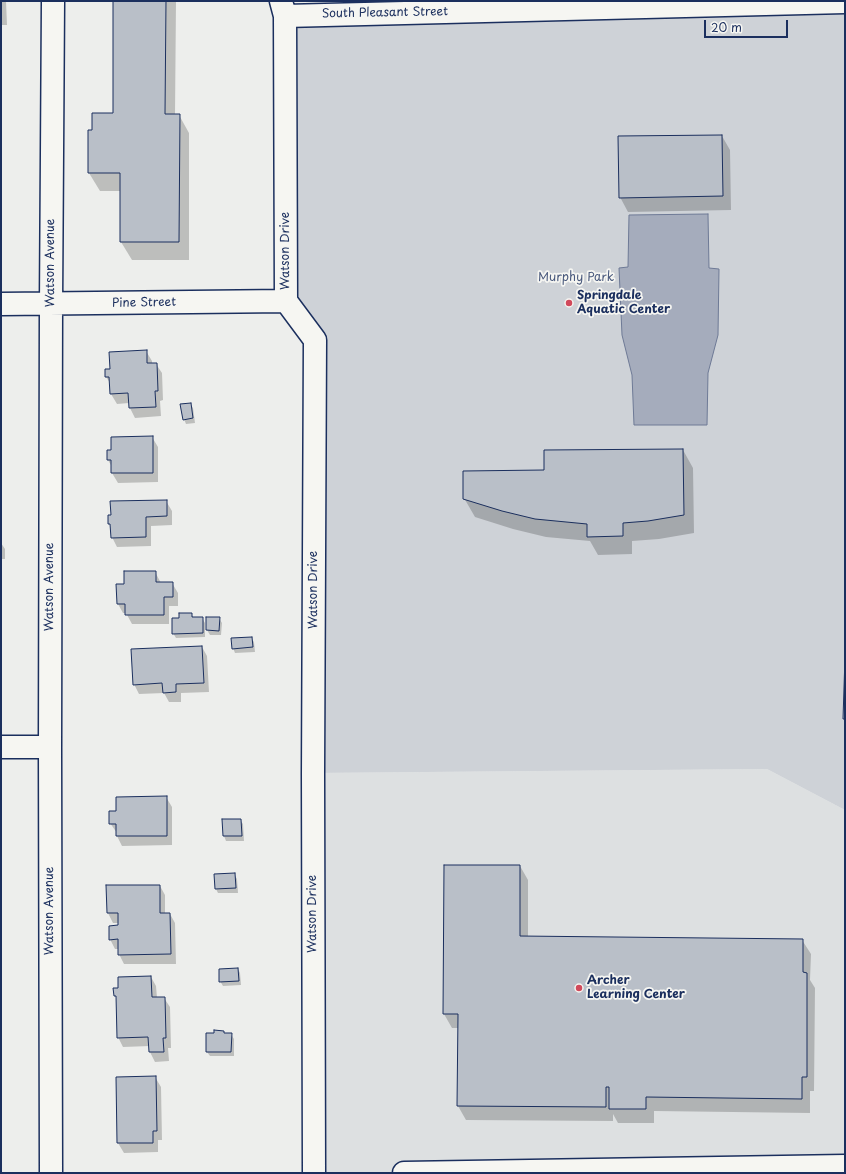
<!DOCTYPE html>
<html>
<head>
<meta charset="utf-8">
<style>
  body { margin:0 }
  #map { position:relative; width:846px; height:1174px; overflow:hidden; background:#edeeec; font-family:"Playpen Sans",sans-serif }
  canvas { display:block }
  .frame { position:absolute; inset:0; border:2px solid #1b2f5e; pointer-events:none }
  .scale { position:absolute; left:704px; top:20px; width:84px; height:18px; box-sizing:border-box; border:2px solid #1b2f5e; border-top:0; padding-left:5px; font-size:12px; line-height:14px; white-space:nowrap; color:#1b2f5e; -webkit-text-stroke:3px #f6f6f2; paint-order:stroke }
</style>
</head>
<body>
<div id="map">
<canvas width="846" height="1174"></canvas>
<div class="frame"></div>
<div class="scale">20 m</div>
</div>
<script>
const g = document.querySelector('canvas').getContext('2d');
g.lineJoin = 'round';
function paint(path, color) { g.fillStyle = color; g.fill(path, 'evenodd'); }
const toPath = rows => new Path2D(rows.map(r => 'M' + r).join(''));
function strokePath(path, color, width, dash) { g.strokeStyle = color; g.lineWidth = width; g.lineCap = dash ? 'butt' : 'round'; g.setLineDash(dash || []); g.stroke(path); }
function drawText(font, color, halo, rows, align = 'center') {
  g.font = font + ' "Playpen Sans",sans-serif'; g.lineWidth = 3.5; g.setLineDash([]); g.textBaseline = 'middle'; g.strokeStyle = halo; g.fillStyle = color; for (const [text, x, y, turn = 0] of rows) {
    g.save(); g.translate(x, y); g.rotate((+turn || 0) * Math.PI / 180); g.textAlign = isNaN(turn) ? turn : align; if (halo) g.strokeText(text, 0, 0); g.fillText(text, 0, 0); g.restore();
  }
}
paint(toPath([
  [767,769,845,810,845,1166,404,1173,314,1173,313,773]
]), '#dde0e1');
paint(toPath([
  [845,2,845,810,767,769,313,773,315,340,286,301,285,16]
]), '#ced2d7');
const water = toPath([
  [708,214,709,268,719,269,718,335,708,373,707,425,634,425,632,375,622,335,619,268,628,267,629,215,708,214]
]);
paint(water, '#a5acbc');
strokePath(water, '#6e7a96', 1);
paint(toPath([
  [1,1,6,1,7,25,1,25],
  [114,1,175,1,176,2,175,115,179,115,189,133,189,260,132,260,121,242,121,191,100,191,89,173,89,131,93,131,114,114],
  [722,136,730,150,731,210,628,212,620,197],
  [146,351,152,361,152,364,156,364,162,373,163,400,160,401,161,416,135,418,130,408,129,403,117,404,111,394,111,384,106,377,111,370],
  [1,363,2,364,2,393,1,393],
  [190,404,193,408,195,423,186,424,184,419],
  [152,437,158,447,158,482,118,483,112,473,112,467,108,460],
  [683,450,693,468,694,533,659,539,632,541,632,554,598,555,590,541,546,537,513,529,475,517,464,498,545,471],
  [166,501,172,511,172,525,151,526,151,546,117,547,112,537,109,516],
  [1,543,5,549,5,559,1,559],
  [155,572,161,583,172,583,178,593,178,606,169,606,169,624,132,624,126,613,123,613,118,604],
  [191,614,194,618,202,618,205,623,205,637,176,638,173,633,180,619],
  [207,618,219,618,222,623,221,635,210,635,207,630],
  [251,638,254,642,255,652,235,653,233,648],
  [202,647,207,656,209,692,181,693,181,702,169,702,164,693,139,694,134,684],
  [166,797,172,807,172,845,122,846,117,836,117,833,110,823,117,812],
  [223,820,240,820,243,824,244,841,226,841,224,836],
  [520,866,528,880,528,937,802,940,811,954,810,980,815,988,814,1091,810,1091,810,1113,654,1111,654,1123,618,1123,613,1114,613,1121,466,1120,458,1106,459,1028,452,1028,444,1014],
  [234,874,237,879,238,893,218,893,216,889],
  [160,886,165,895,165,914,170,914,175,923,176,964,124,964,119,954,119,949,115,949,110,939,119,926,119,923,113,923,108,913],
  [238,969,240,973,241,985,223,986,220,981],
  [151,977,156,986,157,998,164,998,170,1007,171,1048,168,1048,169,1061,155,1062,150,1052,150,1046,123,1047,118,1037,117,1000,115,995],
  [224,1034,231,1034,234,1039,234,1056,210,1056,207,1052],
  [155,1077,161,1087,162,1140,158,1140,158,1152,124,1153,118,1143,117,1078]
]), '#0003');
const building = toPath([
  [113,1,166,1,165,114,180,114,179,242,120,242,120,173,88,173,88,130,92,130,92,113,113,113,113,1],
  [722,135,723,196,619,198,618,136,722,135],
  [147,350,147,363,157,363,158,391,155,391,156,407,129,408,128,393,110,394,109,377,105,377,105,369,110,369,109,352,147,350],
  [191,403,193,418,183,420,180,404,191,403],
  [153,436,153,473,111,473,111,460,107,460,107,450,111,450,111,437,153,436],
  [683,449,684,515,648,521,623,523,623,536,587,537,587,524,535,519,502,511,463,499,463,471,544,470,544,450,683,449],
  [167,500,167,516,146,517,146,537,111,538,110,524,108,524,108,515,111,515,110,501,167,500],
  [124,571,156,571,156,582,173,582,173,597,164,597,164,615,125,615,125,604,117,604,116,584,124,584,124,571],
  [179,613,192,613,192,617,203,617,203,633,172,634,172,618,179,618,179,613],
  [206,617,220,617,219,631,206,630,206,617],
  [252,637,253,647,232,649,231,638,252,637],
  [202,646,204,683,176,684,176,692,163,693,162,683,133,685,131,649,202,646],
  [845,657,845,719,843,719,845,657],
  [167,796,167,836,116,836,116,824,109,824,109,811,116,811,116,797,167,796],
  [222,819,241,819,242,836,223,836,222,819],
  [444,865,520,865,520,936,803,939,803,972,807,973,807,1077,802,1077,802,1099,646,1097,646,1109,609,1109,609,1087,606,1087,606,1107,457,1106,458,1014,443,1014,444,865],
  [235,873,236,888,215,889,214,874,235,873],
  [106,885,160,885,160,913,170,913,171,954,118,955,118,939,109,940,109,926,118,925,118,913,107,913,106,885],
  [238,968,239,981,219,982,219,969,238,968],
  [151,976,152,997,165,997,166,1038,163,1038,164,1052,149,1052,148,1037,117,1038,116,996,114,996,113,988,118,988,118,977,151,976],
  [214,1030,224,1031,224,1033,232,1033,231,1052,206,1052,206,1033,214,1033,214,1030],
  [156,1076,157,1131,153,1131,153,1143,117,1143,116,1077,156,1076]
]);
paint(building, '#b9bfc8');
strokePath(building, '#1b2f5e', 1);
const street = toPath([
  [281,1,285,16,286,301,315,340,313,773,314,1173],
  [285,16,845,2],
  [1,304,286,301],
  [1,747,50,747],
  [51,1173,50,747,51,304,53,1],
  [404,1173,845,1166]
]);
strokePath(street, '#1b2f5e', 25);
strokePath(street, '#f6f6f2', 22);
for (const [x, y, r, color] of [
  [569,303,4,"#d1495b"],
  [579,988,4,"#d1495b"]
]) { const dot = new Path2D(); dot.arc(x, y, r, 0, 2 * Math.PI); g.fillStyle = color; g.fill(dot); strokePath(dot, '#f6f6f2', 1.5); }
drawText('12px', '#1b2f5e', '#f6f6f2', [
  ["South Pleasant Street",385,13,-1],
  ["Watson Drive",286,251,-90],
  ["Watson Avenue",51,263,-90],
  ["Pine Street",144,303,-1],
  ["Watson Avenue",50,587,-90],
  ["Watson Drive",314,590,-90],
  ["Watson Avenue",50,911,-90],
  ["Watson Drive",313,914,-90]
]);
drawText('12px', '#48587c', '#f6f6f2', [
  ["Murphy Park",576,278]
]);
drawText('bold 12px', '#1b2f5e', '#f6f6f2', [
  ["Springdale",577,296],
  ["Aquatic Center",577,310],
  ["Archer",587,981],
  ["Learning Center",587,995]
], 'left');
</script>
</body>
</html>
